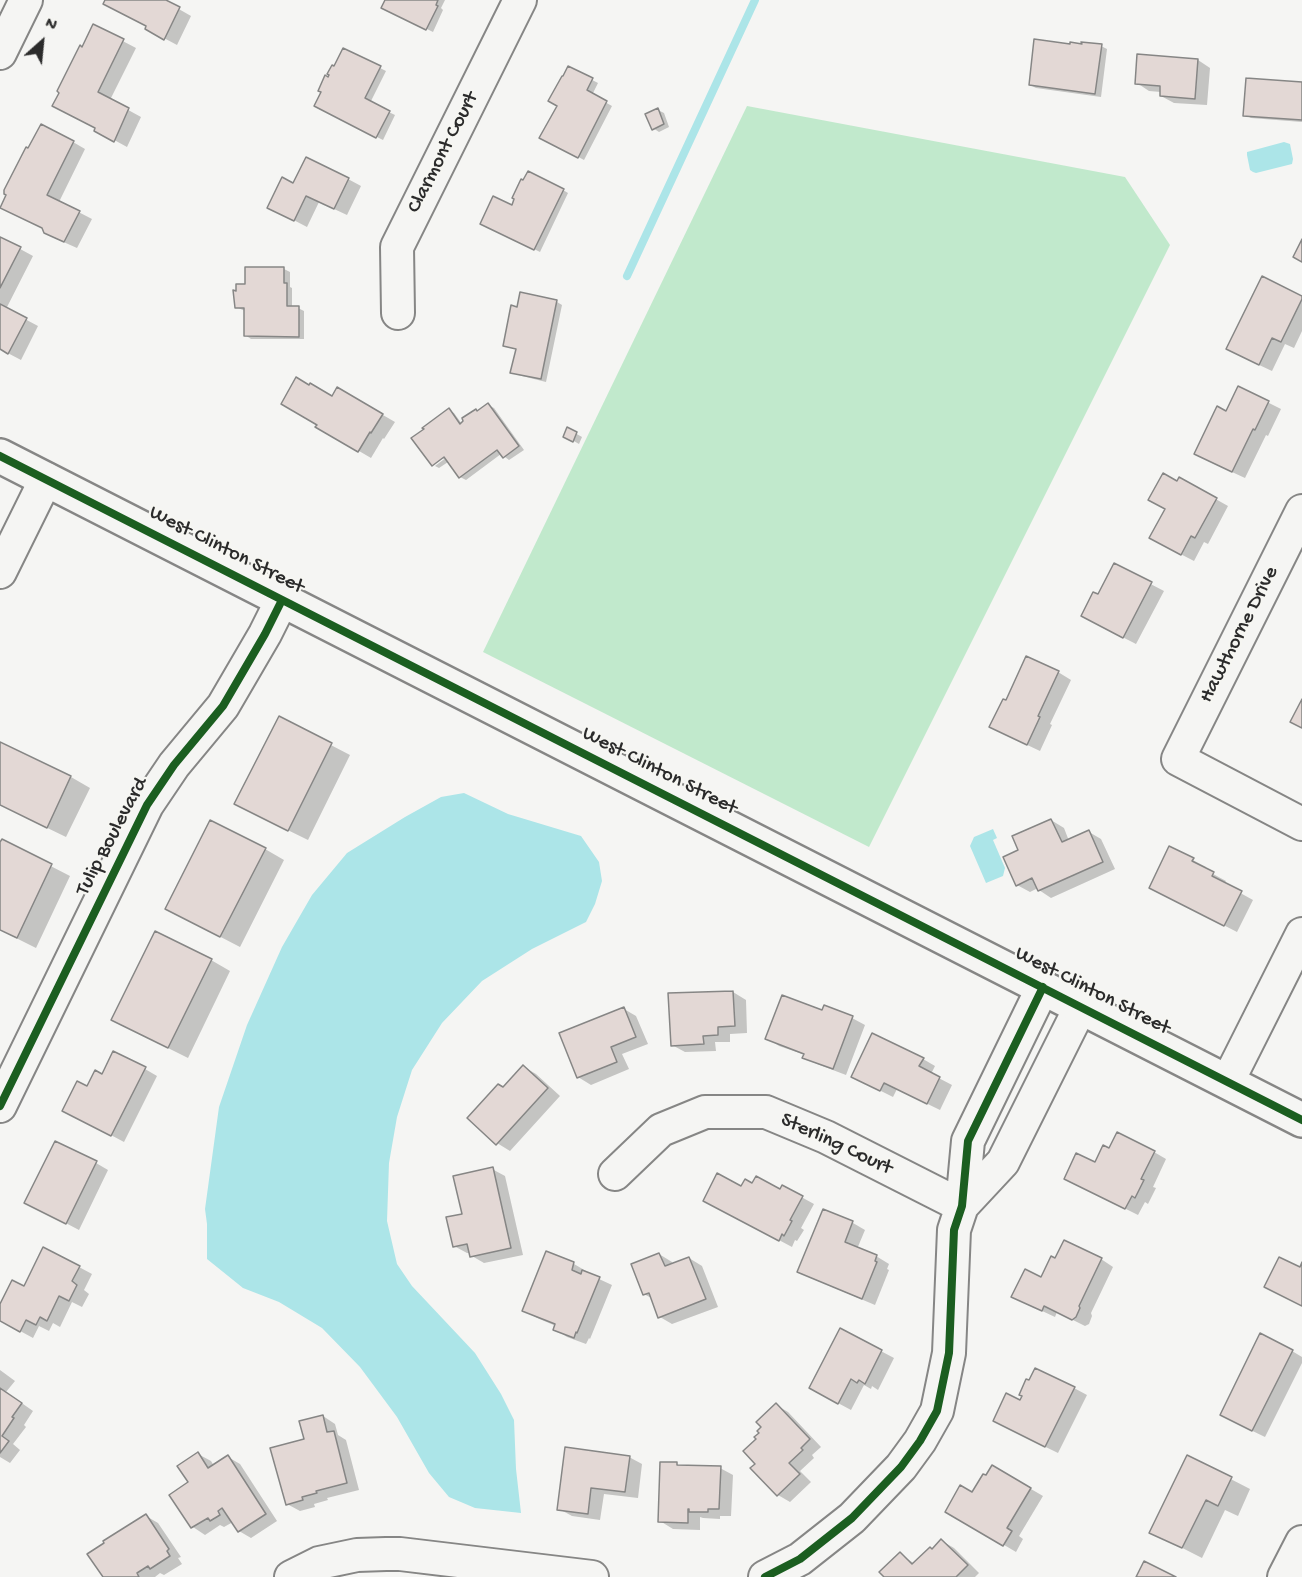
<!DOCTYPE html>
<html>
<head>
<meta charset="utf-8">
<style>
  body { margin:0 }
  #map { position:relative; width:1302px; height:1577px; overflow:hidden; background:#f5f5f3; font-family:"Gochi Hand",sans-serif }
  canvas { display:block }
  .north { position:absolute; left:12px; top:12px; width:60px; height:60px; -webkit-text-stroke:4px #f6f6f2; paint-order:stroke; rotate:27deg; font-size:16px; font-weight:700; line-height:24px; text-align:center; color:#2b2b2b }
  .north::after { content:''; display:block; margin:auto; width:21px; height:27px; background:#2b2b2b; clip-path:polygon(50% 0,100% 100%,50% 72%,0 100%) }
</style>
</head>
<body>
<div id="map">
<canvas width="1302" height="1577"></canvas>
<div class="north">N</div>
</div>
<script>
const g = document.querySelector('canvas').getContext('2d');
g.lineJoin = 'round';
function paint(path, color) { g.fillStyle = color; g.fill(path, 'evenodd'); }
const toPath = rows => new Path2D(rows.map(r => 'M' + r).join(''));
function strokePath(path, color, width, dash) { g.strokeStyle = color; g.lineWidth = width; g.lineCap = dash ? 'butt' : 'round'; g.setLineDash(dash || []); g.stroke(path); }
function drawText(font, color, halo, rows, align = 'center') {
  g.font = font + ' "Gochi Hand",sans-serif'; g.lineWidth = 4.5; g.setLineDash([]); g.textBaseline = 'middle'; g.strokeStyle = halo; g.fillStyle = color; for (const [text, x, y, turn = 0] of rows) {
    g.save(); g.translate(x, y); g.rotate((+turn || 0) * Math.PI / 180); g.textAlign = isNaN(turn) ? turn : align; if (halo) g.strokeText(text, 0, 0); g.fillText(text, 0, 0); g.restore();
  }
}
paint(toPath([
  [747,106,1125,177,1170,245,869,847,483,652]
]), '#c1e9cc');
paint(toPath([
  [1284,142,1290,144,1293,159,1292,164,1256,173,1253,172,1250,170,1247,155,1247,152],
  [464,793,508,814,581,836,599,862,602,881,595,904,586,922,532,949,482,981,442,1023,412,1070,397,1117,389,1163,387,1221,397,1264,412,1286,475,1353,501,1394,514,1420,516,1469,521,1513,475,1508,449,1497,429,1473,397,1417,360,1367,322,1328,279,1302,243,1288,207,1259,207,1224,205,1209,219,1107,247,1025,282,947,312,895,347,853,405,817,441,797],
  [993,829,997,838,993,840,1005,868,1003,876,986,883,970,846,974,837]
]), '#ace5e8');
paint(toPath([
  [107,0,163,0,191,16,177,45,147,29,148,26],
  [387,0,445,0,441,8,443,10,433,32,389,10],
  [94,26,136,48,110,100,141,117,127,147,96,130,97,128,83,49],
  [1072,45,1101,46,1107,49,1101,97,1036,88,1030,85],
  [1139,56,1198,60,1210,68,1207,105,1174,103,1161,96,1161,92,1149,91,1137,83],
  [380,68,386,71,370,103,395,115,383,140,321,109],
  [569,68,598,83,592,95,612,106,584,160,541,137,559,106],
  [1302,84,1302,122,1251,118,1245,115],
  [658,110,664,113,669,127,659,132,653,128],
  [73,142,85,149,59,202,92,219,77,248,59,240,44,229,2,208],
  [348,179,361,186,347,215,319,202,307,227,282,214,294,185],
  [563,190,568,193,540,252,488,226,512,207],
  [0,238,33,256,6,309,38,326,21,360,0,349],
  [247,268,284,269,290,272,290,287,292,288,292,308,298,308,304,311,304,339,251,339,245,335,245,311,236,307,247,285],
  [1302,298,1302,331,1294,348,1285,344,1272,371,1240,356],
  [557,302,562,305,546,382,518,375,512,372,517,350,505,345,518,309],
  [310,387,333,398,338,389,395,422,384,439,383,438,371,458,318,427],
  [1239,388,1281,409,1268,436,1266,435,1245,478,1208,461,1227,413],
  [488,405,494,408,524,450,509,460,501,454,466,480,460,477,448,462,439,468,435,466,451,454,449,410,454,413,462,424],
  [568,429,582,437,579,444,565,436],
  [1180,479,1228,506,1208,544,1204,542,1194,561,1163,545,1167,509],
  [1114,565,1164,591,1136,644,1095,623,1098,596],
  [1058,672,1071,680,1050,724,1052,725,1040,751,1004,734],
  [279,718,350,755,308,840,255,814],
  [0,743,71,777,90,788,66,837,0,805],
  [1051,820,1064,828,1069,841,1089,832,1101,839,1115,869,1051,898,1039,890,1038,888,1030,892,1017,885,1020,851],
  [2,841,70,876,36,948,0,930,0,846],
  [1170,848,1206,867,1204,869,1226,881,1224,884,1253,900,1237,932,1163,894],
  [265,849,284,860,240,947,186,919],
  [211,960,230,971,188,1058,132,1030],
  [733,992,746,1000,747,1033,730,1034,730,1042,715,1042,716,1051,685,1052,672,1045,670,995],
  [624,1009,636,1016,648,1044,622,1054,629,1069,591,1085,578,1077],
  [823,1012,852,1018,865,1025,846,1075,817,1064,804,1057,805,1055,779,1046,767,1038],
  [923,1059,935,1066,931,1074,952,1085,940,1110,897,1089,893,1097,865,1083],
  [524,1067,536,1074,560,1096,510,1151,497,1143,504,1089],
  [145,1069,157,1076,124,1142,77,1117,88,1088,103,1076],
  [1110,1150,1154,1152,1166,1159,1153,1187,1156,1188,1148,1204,1145,1202,1138,1215,1078,1185],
  [96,1163,108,1170,79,1230,39,1209],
  [492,1169,505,1176,523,1255,484,1263,472,1256,471,1253,467,1253,454,1246,464,1215],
  [783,1187,814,1204,801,1228,804,1230,797,1241,795,1240,792,1247,717,1207,742,1188,781,1191],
  [824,1211,853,1223,865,1230,857,1249,876,1256,889,1264,887,1269,889,1270,875,1305,811,1278,799,1271],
  [547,1253,574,1264,586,1271,586,1273,612,1285,590,1339,589,1338,586,1344,567,1337,555,1329,556,1326,537,1318,524,1311],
  [659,1254,672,1262,673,1265,689,1258,702,1266,718,1307,672,1324,660,1317,653,1299,644,1294],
  [1101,1259,1113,1267,1091,1313,1092,1316,1089,1324,1085,1326,1057,1312,1055,1317,1025,1303,1042,1279],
  [79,1267,92,1274,84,1290,89,1294,82,1307,72,1302,60,1327,53,1323,49,1331,39,1326,33,1338,0,1320,0,1308],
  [841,1330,894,1358,878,1390,872,1386,871,1389,864,1385,851,1410,823,1395],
  [1292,1351,1302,1357,1302,1363,1265,1437,1234,1422],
  [0,1370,15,1381,6,1392,33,1411,24,1425,26,1427,13,1444,20,1450,10,1463,0,1457],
  [1074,1388,1087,1395,1058,1453,1007,1428,1020,1402],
  [776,1405,788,1412,821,1447,812,1455,814,1458,800,1471,811,1482,790,1502,778,1495,758,1464,758,1439],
  [323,1416,335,1424,338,1435,346,1440,359,1490,327,1498,328,1500,314,1504,315,1507,300,1511,287,1504,306,1441],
  [198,1454,211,1461,214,1466,228,1457,240,1464,277,1521,251,1538,239,1531,233,1522,224,1527,220,1525,205,1535,193,1527,171,1495,190,1483],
  [629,1457,642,1464,638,1498,604,1494,600,1520,572,1516,559,1509],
  [1188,1457,1250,1489,1238,1516,1225,1510,1202,1558,1151,1532],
  [676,1464,681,1466,720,1468,733,1475,731,1516,720,1516,720,1519,703,1518,700,1517,700,1530,673,1529,660,1521],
  [993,1467,1043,1496,1019,1536,1023,1539,1016,1552,947,1511,972,1494],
  [146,1516,158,1523,181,1557,178,1558,182,1564,164,1575,160,1573,155,1577,104,1577],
  [942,1541,954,1548,979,1573,975,1577,887,1577,900,1554,915,1564]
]), '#0003');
strokePath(toPath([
  [627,276,755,0]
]), '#ace5e8', 8);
const building = toPath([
  [105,0,166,0,180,7,164,40,145,29,146,26,103,4,105,0],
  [385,0,438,0,436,5,438,6,426,30,381,8,385,0],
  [93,24,124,39,98,92,129,108,114,142,94,131,95,128,52,106,59,93,57,91,80,45,82,47,93,24],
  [1034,39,1070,44,1070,42,1082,44,1081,42,1102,44,1095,94,1029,85,1034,39],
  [343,48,381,66,365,98,390,111,376,138,314,106,321,92,318,91,325,75,328,77,329,75,327,74,332,65,334,66,343,48],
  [1137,54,1198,59,1195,99,1160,96,1160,86,1135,84,1137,54],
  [568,66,593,78,587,90,607,101,578,158,539,138,557,106,548,101,562,76,563,76,568,66],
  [1246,78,1302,82,1302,120,1243,116,1246,78],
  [658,108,664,124,652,130,645,114,658,108],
  [41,124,74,141,47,195,80,211,64,242,44,233,42,228,0,208,6,195,4,194,4,190,26,147,28,148,41,124],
  [306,157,349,178,334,209,306,196,294,221,267,208,282,177,293,183,306,157],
  [528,171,564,189,534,250,480,224,493,196,512,205,514,199,512,198,521,179,523,180,528,171],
  [0,237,21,247,0,288,0,237],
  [1302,239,1302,262,1293,257,1302,239],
  [245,267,284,267,284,283,287,283,287,306,299,306,299,337,244,336,244,308,235,308,233,290,236,291,236,284,245,284,245,267],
  [1262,276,1302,296,1302,299,1281,342,1272,338,1259,365,1226,349,1262,276],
  [520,292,557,300,541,379,510,373,516,349,503,346,511,305,517,307,520,292],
  [0,304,27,318,8,354,0,349,0,304],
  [296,377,309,385,310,383,332,396,337,387,383,414,371,433,370,432,358,452,315,427,317,425,281,404,296,377],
  [1238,386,1269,401,1255,430,1253,429,1232,472,1194,454,1217,406,1226,411,1238,386],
  [488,403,519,446,503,458,497,450,459,478,444,457,432,466,411,438,424,429,422,428,449,408,460,424,463,421,462,418,476,409,477,411,488,403],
  [567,427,577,432,573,442,563,437,567,427],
  [1163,473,1177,481,1179,477,1217,498,1195,538,1191,536,1181,555,1149,538,1165,509,1148,500,1163,473],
  [1114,563,1152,582,1123,638,1081,616,1093,592,1098,594,1114,563],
  [1026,656,1059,671,1038,716,1040,717,1027,745,989,727,1003,699,1006,700,1026,656],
  [1302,699,1302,728,1290,722,1302,699],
  [279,716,332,743,288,831,234,804,279,716],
  [0,742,71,776,47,828,0,805,0,742],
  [1051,819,1062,842,1089,830,1103,862,1038,891,1032,878,1016,886,1003,857,1018,850,1012,836,1051,819],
  [210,820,266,848,220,937,165,909,210,820],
  [2,839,52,864,17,938,0,930,0,842,2,839],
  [1169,846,1194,858,1192,861,1214,872,1212,876,1242,891,1224,926,1149,888,1169,846],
  [155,931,212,959,168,1048,111,1020,155,931],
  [733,991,735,1026,718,1027,718,1035,703,1036,704,1044,671,1046,668,993,733,991],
  [782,995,822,1010,824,1005,853,1016,833,1069,802,1058,804,1054,765,1039,782,995],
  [624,1007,636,1037,611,1047,617,1062,577,1078,559,1033,624,1007],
  [872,1033,924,1058,919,1066,940,1077,927,1104,884,1083,880,1091,851,1077,872,1033],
  [113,1051,146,1067,111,1136,62,1111,77,1081,87,1086,95,1070,102,1074,113,1051],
  [523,1065,548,1088,496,1145,467,1118,498,1084,503,1087,523,1065],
  [1117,1132,1155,1151,1141,1179,1144,1180,1135,1198,1132,1196,1125,1209,1064,1179,1076,1153,1095,1162,1103,1145,1109,1148,1117,1132],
  [55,1141,97,1161,66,1224,24,1203,55,1141],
  [493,1167,511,1248,470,1257,467,1244,453,1247,446,1217,462,1214,453,1176,493,1167],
  [717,1173,741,1186,745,1179,752,1183,756,1176,780,1189,782,1185,803,1196,790,1220,792,1221,784,1236,782,1234,779,1241,703,1201,717,1173],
  [823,1209,853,1221,845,1242,877,1255,875,1261,877,1262,862,1299,797,1272,823,1209],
  [1064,1240,1102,1258,1079,1306,1080,1308,1076,1317,1072,1320,1044,1306,1042,1311,1011,1297,1025,1269,1041,1277,1051,1256,1055,1258,1064,1240],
  [43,1247,80,1266,72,1281,77,1285,69,1301,59,1296,47,1321,40,1317,36,1325,26,1320,20,1332,0,1321,0,1304,12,1280,24,1286,43,1247],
  [546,1251,574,1262,572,1270,581,1274,582,1270,600,1277,577,1333,576,1332,574,1338,553,1330,555,1324,522,1311,546,1251],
  [659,1253,665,1266,689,1257,706,1299,658,1318,649,1293,643,1295,631,1264,659,1253],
  [1279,1257,1300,1267,1302,1262,1302,1306,1264,1287,1279,1257],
  [840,1328,882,1350,865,1384,859,1380,857,1383,851,1379,838,1404,809,1388,840,1328],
  [1260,1333,1293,1350,1252,1431,1220,1415,1260,1333],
  [1035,1368,1075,1387,1045,1447,993,1421,1006,1393,1020,1400,1022,1396,1019,1395,1026,1379,1029,1380,1035,1368],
  [0,1388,22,1403,12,1417,14,1418,2,1436,9,1441,0,1453,0,1388],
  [776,1403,810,1439,801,1448,803,1450,789,1463,800,1474,777,1496,750,1468,755,1464,743,1451,756,1439,754,1437,759,1433,757,1431,761,1427,756,1422,776,1403],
  [323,1415,327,1432,334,1431,347,1483,316,1491,317,1493,302,1497,303,1500,286,1505,270,1448,304,1439,299,1421,323,1415],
  [565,1447,630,1456,625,1492,591,1488,588,1514,557,1510,565,1447],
  [198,1452,208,1468,228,1455,266,1514,238,1532,222,1508,218,1511,220,1515,210,1521,208,1518,191,1528,169,1495,188,1482,177,1466,198,1452],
  [1187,1455,1232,1477,1218,1506,1206,1500,1182,1548,1149,1533,1187,1455],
  [660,1462,677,1462,677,1465,721,1466,719,1509,708,1509,708,1512,689,1512,689,1509,688,1509,688,1523,658,1522,660,1462],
  [992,1465,1031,1488,1007,1528,1012,1531,1003,1546,945,1512,960,1485,972,1492,983,1474,986,1475,992,1465],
  [146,1514,169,1549,167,1551,170,1556,150,1569,148,1566,137,1573,139,1577,103,1577,87,1554,104,1543,103,1541,146,1514],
  [941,1539,968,1565,956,1577,884,1577,879,1572,900,1552,912,1564,930,1547,932,1549,941,1539],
  [1144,1561,1176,1577,1136,1577,1144,1561]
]);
paint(building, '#e3d8d5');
strokePath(building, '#868685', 1.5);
const minor = toPath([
  [0,53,26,0],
  [398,313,397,247,520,0],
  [1302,511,1178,759,1302,824],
  [0,572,46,479],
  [1228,1081,1302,934],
  [0,1106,147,805,174,765,223,706,265,634,282,600],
  [615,1174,661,1130,705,1112,766,1112,826,1137,962,1206],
  [962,1206,1003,1162,1081,1006],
  [291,1577,319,1563,357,1555,386,1554,400,1554,592,1577],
  [765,1577,800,1559,852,1518,901,1467,920,1441,937,1411,949,1353,954,1230,962,1206,968,1141,1043,987],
  [1284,1577,1302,1542]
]);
const tertiary = toPath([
  [0,456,1302,1120]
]);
strokePath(minor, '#868685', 36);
strokePath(tertiary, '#868685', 38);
strokePath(minor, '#f5f5f3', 32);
strokePath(tertiary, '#f5f5f3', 33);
strokePath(toPath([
  [0,456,1302,1120],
  [0,1106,147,805,174,765,223,706,265,634,282,600],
  [765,1577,800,1559,852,1518,901,1467,920,1441,937,1411,949,1353,954,1230,962,1206,968,1141,1043,987]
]), '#1b5e20', 8);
drawText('21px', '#2b2b2b', '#f6f6f2', [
  ["Clarmont Court",444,153,-63],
  ["West Clinton Street",226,551,27],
  ["Hawthorne Drive",1240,635,-63],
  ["West Clinton Street",659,772,27],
  ["Tulip Boulevard",113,837,-62],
  ["West Clinton Street",1092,992,27],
  ["Sterling Court",836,1145,25]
]);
</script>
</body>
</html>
